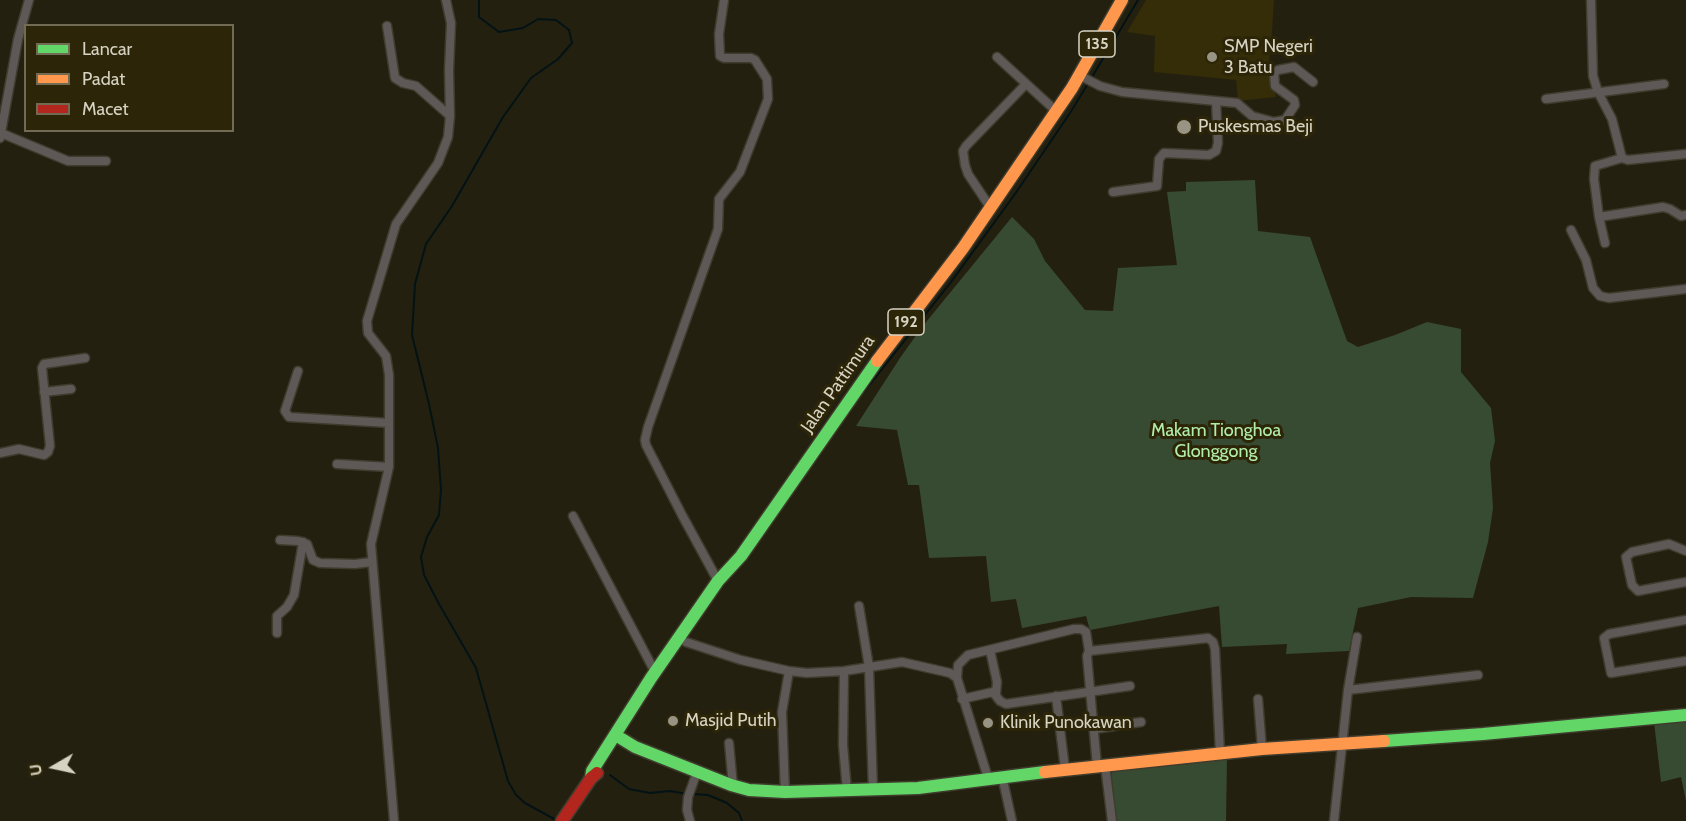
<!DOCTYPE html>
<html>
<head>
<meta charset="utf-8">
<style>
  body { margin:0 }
  #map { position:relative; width:1686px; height:821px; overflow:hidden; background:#242010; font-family:Cabin,sans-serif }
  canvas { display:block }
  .legend { position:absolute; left:24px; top:24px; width:210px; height:108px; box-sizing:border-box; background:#2c2508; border:2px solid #706b52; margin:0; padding:8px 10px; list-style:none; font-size:18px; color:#d7d3c2 }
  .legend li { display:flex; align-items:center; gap:12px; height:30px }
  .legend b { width:30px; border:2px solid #706b52 }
  .north { position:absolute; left:24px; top:737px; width:60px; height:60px; -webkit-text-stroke:4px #2c2508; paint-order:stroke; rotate:261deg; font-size:16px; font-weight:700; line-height:24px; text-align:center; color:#d7d3c2 }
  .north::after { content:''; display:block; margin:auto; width:21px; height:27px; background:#d7d3c2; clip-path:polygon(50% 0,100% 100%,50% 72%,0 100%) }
</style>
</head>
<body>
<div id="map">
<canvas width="1686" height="821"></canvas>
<ul class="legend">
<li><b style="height:8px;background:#63d668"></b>Lancar</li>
<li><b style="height:8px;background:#ff974d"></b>Padat</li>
<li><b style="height:8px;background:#b3261e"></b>Macet</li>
</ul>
<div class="north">U</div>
</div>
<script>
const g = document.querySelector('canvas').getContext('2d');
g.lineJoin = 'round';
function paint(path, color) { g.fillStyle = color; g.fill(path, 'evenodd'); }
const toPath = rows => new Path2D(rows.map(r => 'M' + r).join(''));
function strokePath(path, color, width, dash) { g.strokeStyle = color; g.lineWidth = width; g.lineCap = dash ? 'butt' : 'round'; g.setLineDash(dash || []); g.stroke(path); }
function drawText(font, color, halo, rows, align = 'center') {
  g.font = font + ' Cabin,sans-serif'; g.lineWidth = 6; g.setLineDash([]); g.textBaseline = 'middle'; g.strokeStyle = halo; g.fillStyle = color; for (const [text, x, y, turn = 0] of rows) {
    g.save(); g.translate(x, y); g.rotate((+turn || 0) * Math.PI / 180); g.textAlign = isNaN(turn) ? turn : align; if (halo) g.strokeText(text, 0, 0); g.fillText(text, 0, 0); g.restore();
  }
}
paint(toPath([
  [1146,0,1274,0,1271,47,1268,67,1276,97,1238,101,1236,80,1154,72,1155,36,1127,32]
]), '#352c08');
paint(toPath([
  [1255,180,1258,231,1310,237,1347,341,1358,347,1395,335,1427,322,1461,329,1461,372,1491,408,1495,441,1490,463,1493,508,1488,542,1473,598,1411,597,1358,608,1349,651,1286,654,1287,644,1222,647,1219,606,1090,630,1086,616,1022,628,1016,599,991,602,986,556,929,558,919,485,908,485,897,430,856,426,900,358,922,327,1012,217,1034,239,1045,261,1085,310,1113,311,1118,268,1177,265,1167,192,1186,191,1186,182],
  [1686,719,1686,801,1681,777,1661,782,1654,722],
  [1227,757,1226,821,1116,821,1111,774,1115,769]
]), '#374b32');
strokePath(toPath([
  [479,0,479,17,499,32,523,28,538,19,556,20,569,30,572,43,558,59,531,78,503,117,452,206,426,244,415,284,412,335,429,404,438,448,441,490,439,515,427,537,421,557,424,575,439,604,476,668,508,781,516,795,525,803,556,820],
  [1092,77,1138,0],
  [863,393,951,282,1015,194,1070,113,1089,82],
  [610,775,629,789,650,793,670,791,687,794],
  [693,794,708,795,727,803,739,813,742,821]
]), '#031315', 2);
const street = toPath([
  [1591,0,1593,76,1598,92,1612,119,1622,158,1628,160,1686,154],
  [387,26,395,78,403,83,416,86,450,116],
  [997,57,1056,111],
  [1079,75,1100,86,1122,92,1237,103,1252,116,1274,122,1285,120,1295,105,1294,100,1275,86,1274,73,1278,70,1294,67,1313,82],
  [1546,99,1664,84],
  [1,133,68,161,106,161],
  [0,138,18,39,29,0],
  [1113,192,1157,186,1159,159,1164,153,1209,155,1216,151,1218,143,1216,101],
  [990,207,968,174,965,165,963,151,966,146,1026,84],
  [1599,217,1663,207,1670,209,1681,216,1686,215],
  [1571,230,1586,260,1593,288,1600,296,1609,298,1686,289],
  [1605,243,1599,217,1594,179,1595,166,1622,158],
  [298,371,285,411,289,417,389,423],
  [44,392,71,389],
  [0,453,19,449,44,455,48,452,50,446,42,368,44,364,85,358],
  [337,464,389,467],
  [573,516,655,672],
  [280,540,298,541,307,544,313,560,320,563,355,564,371,562],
  [1686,551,1669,544,1632,552,1626,557,1632,585,1638,591,1686,582],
  [718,581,682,515,646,445,645,440,648,427,718,229,719,199,740,172,768,99,767,79,755,60,751,58,724,58,720,56,719,34,724,0],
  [859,606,869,667,873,790],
  [1686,620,1609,634,1604,638,1611,673,1686,661],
  [277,633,277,616,287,607,294,595,303,542],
  [686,642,741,660,789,671,807,673,844,671,902,662,950,673,957,678,988,778],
  [990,650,997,682,996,694],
  [844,671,843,745,847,791],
  [957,678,958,665,968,655,1074,629,1081,629,1086,632,1089,651],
  [1348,690,1478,675],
  [1056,696,1065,769],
  [962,699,993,692,1000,701,1006,704,1130,686],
  [1258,699,1262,749],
  [1094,729,1141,722],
  [729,743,733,786],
  [1105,765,1112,821],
  [1097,766,1087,656,1089,651,1208,638,1213,642,1215,649,1220,753],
  [1002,776,1012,821],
  [785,792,782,712,789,671],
  [394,821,371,544,389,467,389,375,386,356,368,333,367,321,396,224,438,163,448,137,450,116,449,70,451,23,446,0],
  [690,821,687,810,688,797,697,772],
  [1334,821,1348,690,1357,637]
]);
const fast = toPath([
  [622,739,635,747,731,785,749,790,785,792,918,788,1045,772],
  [1384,741,1483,734,1686,715],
  [591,778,592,771,651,678,718,581,741,556,877,361]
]);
const slow = toPath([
  [877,361,963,248,1072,88,1122,0],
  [1045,772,1262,749,1384,741]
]);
const jam = toPath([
  [562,821,591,778,597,773]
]);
strokePath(street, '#3f3c2e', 11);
strokePath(fast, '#3f3c2e', 15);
strokePath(slow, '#3f3c2e', 15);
strokePath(jam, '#3f3c2e', 15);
strokePath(street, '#5e5957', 8);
strokePath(fast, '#63d668', 12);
strokePath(slow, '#ff974d', 12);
strokePath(jam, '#b3261e', 12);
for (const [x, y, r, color] of [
  [1212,57,6,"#989484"],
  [1184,127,8,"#989484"],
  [673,721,6,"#989484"],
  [988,723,6,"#989484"]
]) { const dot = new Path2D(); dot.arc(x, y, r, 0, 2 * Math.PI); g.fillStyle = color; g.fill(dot); strokePath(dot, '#2c2508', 2); }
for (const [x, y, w] of [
  [1097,44,36],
  [906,322,36]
]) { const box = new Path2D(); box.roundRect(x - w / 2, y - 13, w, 26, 4.5); g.fillStyle = '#2c2508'; g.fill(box); strokePath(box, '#d7d3c2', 1.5); }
drawText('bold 16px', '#d7d3c2', null, [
  ["135",1097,44],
  ["192",906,322]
]);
drawText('18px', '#d7d3c2', '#2c2508', [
  ["SMP Negeri",1224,47],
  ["3 Batu",1224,68],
  ["Puskesmas Beji",1198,127],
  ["Masjid Putih",685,721],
  ["Klinik Punokawan",1000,723]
], 'left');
drawText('18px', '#d7d3c2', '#2c2508', [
  ["Jalan Pattimura",838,384,-55]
]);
drawText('18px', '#b1efa9', '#2c2508', [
  ["Makam Tionghoa",1216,431],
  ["Glonggong",1216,452]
]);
</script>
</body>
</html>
